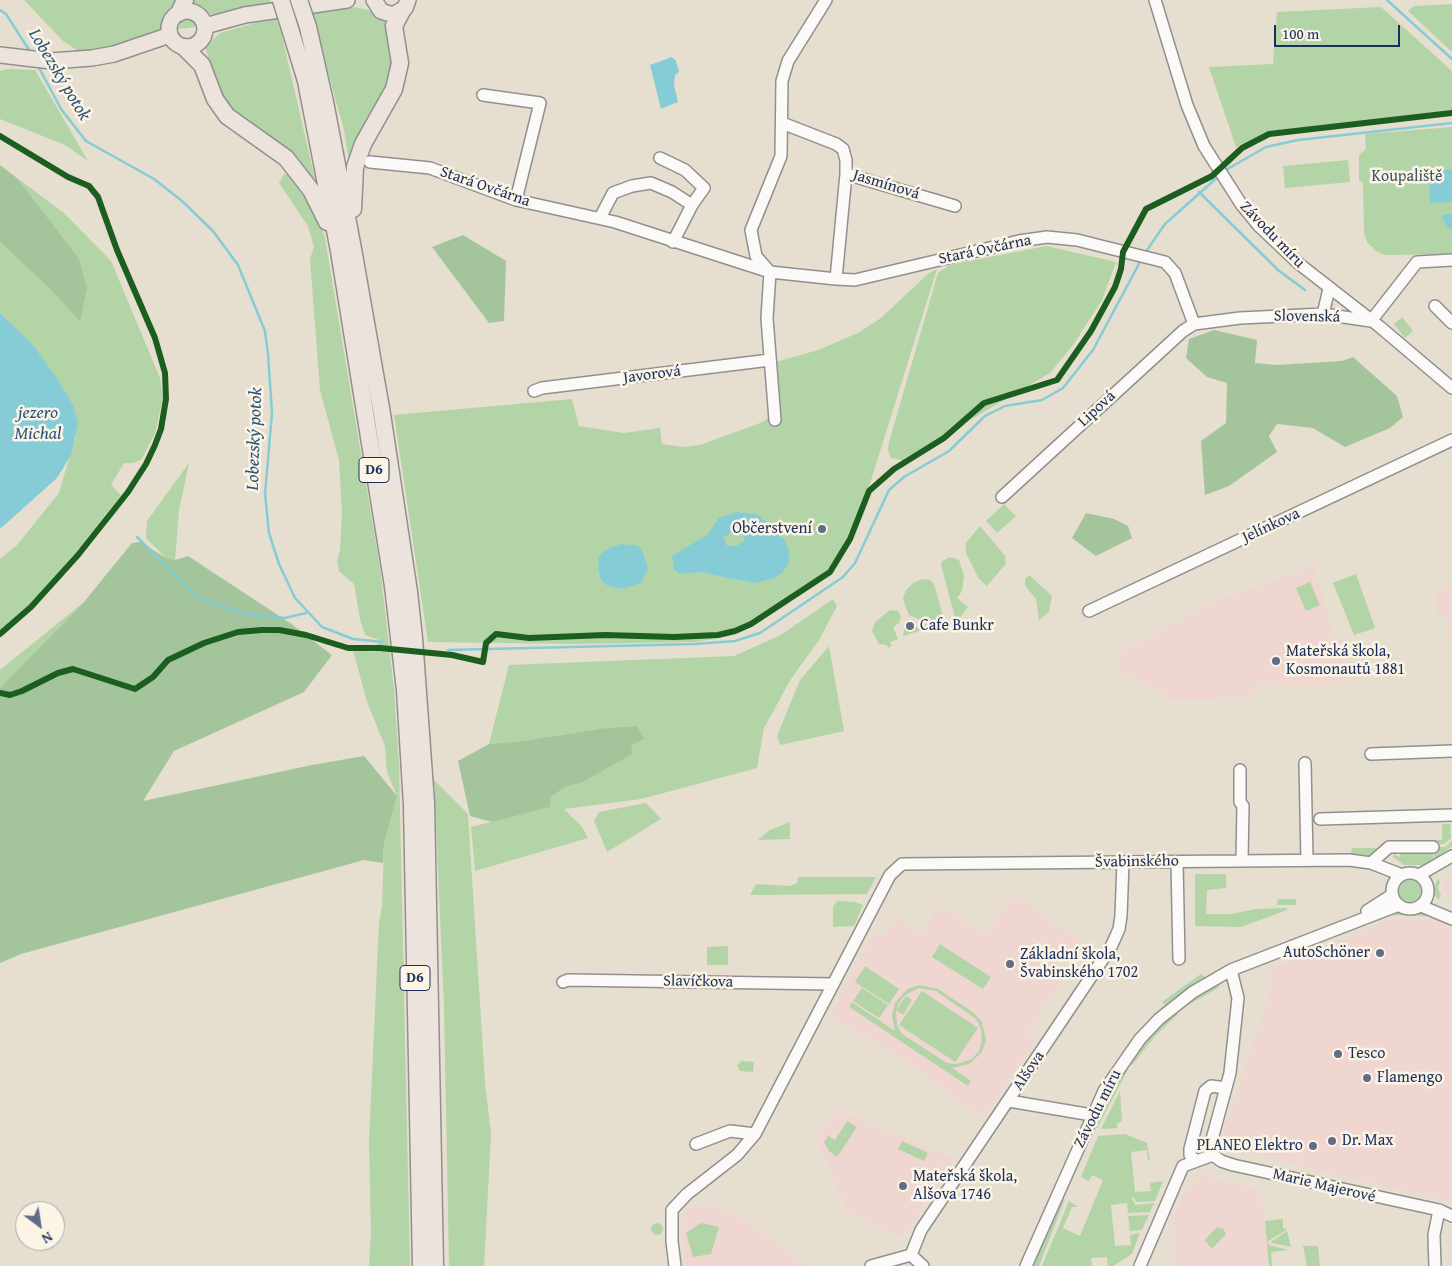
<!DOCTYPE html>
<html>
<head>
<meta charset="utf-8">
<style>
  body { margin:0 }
  #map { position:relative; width:1452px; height:1266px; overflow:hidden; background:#e6dece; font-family:"Gentium Book Plus",serif }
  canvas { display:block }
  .north { position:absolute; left:15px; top:1201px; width:50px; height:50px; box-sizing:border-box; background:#fcf5e5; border:1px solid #a2a6af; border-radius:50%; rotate:149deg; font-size:14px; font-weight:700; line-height:20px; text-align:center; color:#1b2f5e }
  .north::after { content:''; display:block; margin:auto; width:18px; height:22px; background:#626c85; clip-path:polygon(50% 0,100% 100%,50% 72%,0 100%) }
  .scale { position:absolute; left:1274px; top:25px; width:126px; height:22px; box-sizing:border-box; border:2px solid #1b2f5e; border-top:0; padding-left:6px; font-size:15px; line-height:18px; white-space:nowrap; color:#1b2f5e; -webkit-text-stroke:4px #fcf5e5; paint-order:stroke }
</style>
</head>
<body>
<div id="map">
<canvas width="1452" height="1266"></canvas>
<div class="north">N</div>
<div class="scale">100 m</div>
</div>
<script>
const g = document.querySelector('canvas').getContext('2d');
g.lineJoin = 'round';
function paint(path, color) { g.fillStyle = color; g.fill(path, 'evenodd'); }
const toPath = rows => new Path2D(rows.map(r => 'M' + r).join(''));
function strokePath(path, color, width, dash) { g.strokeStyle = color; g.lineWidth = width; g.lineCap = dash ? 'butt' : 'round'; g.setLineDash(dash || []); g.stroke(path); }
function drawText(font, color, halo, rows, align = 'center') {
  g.font = font + ' "Gentium Book Plus",serif'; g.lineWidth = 5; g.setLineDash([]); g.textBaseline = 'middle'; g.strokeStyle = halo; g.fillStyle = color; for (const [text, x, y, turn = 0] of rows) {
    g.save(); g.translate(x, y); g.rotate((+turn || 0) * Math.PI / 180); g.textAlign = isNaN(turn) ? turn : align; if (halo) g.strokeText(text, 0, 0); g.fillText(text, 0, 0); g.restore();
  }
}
paint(toPath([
  [1314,566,1346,677,1337,686,1269,686,1259,681,1250,697,1174,701,1119,669,1119,653,1215,601],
  [1452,583,1452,642,1449,641,1447,616,1437,617,1436,590],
  [1452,874,1452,898,1445,892,1442,882],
  [1013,894,1079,940,1066,959,1061,956,1055,965,1067,974,1027,1034,1035,1040,984,1119,901,1058,831,1017,831,1014,869,941,877,931,884,935,896,917,921,933,940,905,985,935],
  [1397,918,1435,920,1452,930,1452,1206,1449,1201,1219,1147,1273,984,1267,971,1390,920],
  [837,1110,955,1159,949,1168,941,1174,940,1182,902,1237,848,1213,816,1138],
  [1195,1173,1261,1191,1269,1266,1175,1266,1174,1216,1187,1187,1192,1188],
  [688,1208,720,1208,742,1218,808,1266,686,1266,681,1222]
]), '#efd6d1');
paint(toPath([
  [24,0,179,0,178,7,159,31,117,47,83,54,63,41],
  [192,0,270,0,271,2,219,14,205,14,196,8],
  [1452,4,1452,52,1408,11,1414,6],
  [356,7,371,11,387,24,392,53,391,72,385,92,349,162,344,130,311,11],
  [1381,7,1452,71,1452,111,1269,131,1236,147,1209,67,1273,64,1277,12],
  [276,17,281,32,317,188,232,109,216,86,205,46,220,33],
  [183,20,191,20,197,27,177,29],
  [9,69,35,70,88,161,65,145,0,119,0,71],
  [1452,127,1452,254,1385,255,1376,251,1367,242,1364,233,1363,183,1359,180,1359,155,1366,149,1365,134],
  [1348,160,1350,182,1285,188,1283,166],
  [284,174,296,177,319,220,325,238,380,568,394,689,399,764,410,1266,369,1266,371,1234,369,1141,379,923,382,906,384,846,397,796,387,772,385,746,367,702,353,650,375,652,379,640,365,635,360,619,354,584,339,571,337,561,340,550,342,514,339,460,320,390,310,259,314,247,308,226,279,183],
  [17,178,64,213,111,261,160,378,163,397,155,434,141,460,133,463,124,463,111,485,121,495,77,551,29,605,0,630,0,559,17,545,59,493,76,435,6,318,0,313,0,242,52,291,79,321,56,231],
  [1046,246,1116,262,1102,300,1073,345,1050,373,902,460,891,458,888,450,889,442,938,273,950,265],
  [937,269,868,490,839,554,825,573,751,621,733,629,720,638,695,642,578,644,428,642,394,415,572,399,579,426,624,433,660,428,662,444,683,447,700,445,763,422,771,415,776,362,818,350,858,333,881,318,929,273],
  [1402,317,1413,331,1405,338,1394,324],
  [189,463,179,510,175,560,166,558,146,538,147,521],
  [1004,504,1016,516,997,533,986,521],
  [980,526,1006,557,1005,565,987,586,979,579,966,553,966,543],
  [950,557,959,560,964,576,962,591,957,598,968,607,959,619,955,617,941,565,942,561],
  [1356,574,1375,628,1354,635,1333,583],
  [1029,575,1052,596,1049,612,1039,620,1036,599,1025,586,1025,579],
  [922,579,930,580,934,584,943,616,943,625,935,630,933,626,925,629,921,620,909,615,905,605,903,598,906,590,913,583],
  [1310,582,1320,605,1306,611,1296,588],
  [833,599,837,606,819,640,791,679,764,728,757,768,641,799,564,809,582,827,588,838,475,871,471,827,550,807,551,797,565,787,581,783,633,754,630,745,597,729,522,741,489,744,509,665,734,656,781,635],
  [84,602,25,663,0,688,0,670],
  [890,610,898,611,901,617,899,623,893,627,898,639,890,642,892,646,888,648,887,645,879,644,872,631,875,622],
  [912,625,922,630,903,636,905,628],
  [829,646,844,731,780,745,777,736,800,680],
  [434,780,468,814,485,1083,491,1134,484,1266,449,1266,444,1006],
  [646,803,661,819,607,852,594,821,599,812],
  [790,822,790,839,758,840,770,830],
  [1442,824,1450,824,1451,838,1444,844,1433,844,1433,840,1442,840],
  [1452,841,1452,846,1434,860,1434,847,1445,847],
  [1377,848,1378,849,1370,857,1350,856,1352,848],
  [1397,850,1404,854,1433,854,1433,860,1424,865,1404,865,1393,857,1394,854,1399,857,1401,853],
  [1195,874,1226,874,1226,888,1207,890,1206,914,1232,914,1255,909,1287,908,1287,910,1241,927,1195,926],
  [798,877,876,877,867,894,750,895,756,884,790,886,797,883],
  [1438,879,1440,881,1438,888,1441,896,1438,900,1432,890],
  '1399 891a11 11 0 1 1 22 0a11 11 0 1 1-22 0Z',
  [1278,899,1296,899,1296,905,1277,905],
  [838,901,855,902,863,905,854,926,833,927,833,906],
  [1396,911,1420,911,1430,913,1428,916,1389,915],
  [940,944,991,977,983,989,932,957],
  [728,946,728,965,707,965,707,947],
  [865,966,899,989,889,1004,855,982],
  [1201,974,1206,978,1165,1005,1162,1002],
  [1220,983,1218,988,1186,1006,1188,1001],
  [919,985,938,989,974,1013,982,1022,986,1040,982,1052,969,1064,952,1068,971,1081,968,1086,849,1007,852,1002,895,1031,892,1015,895,1003,907,989],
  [919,988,936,991,976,1019,981,1029,982,1040,979,1051,972,1059,957,1064,947,1063,902,1034,897,1025,896,1010,903,1015,912,1000,906,996,897,1009,898,1005,904,996],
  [862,988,888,1005,879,1018,853,1001],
  [922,991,978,1028,955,1062,899,1025],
  [1175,1012,1178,1014,1156,1035,1132,1065,1127,1063,1155,1029],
  [741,1061,754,1062,753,1072,740,1071,737,1066],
  [1126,1068,1128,1070,1097,1128,1092,1129,1117,1079],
  [1120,1091,1122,1121,1117,1124,1117,1128,1101,1129],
  [847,1121,857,1127,837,1157,829,1151,824,1142,828,1136,835,1140],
  [1125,1134,1147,1143,1150,1160,1148,1161,1147,1150,1131,1152,1135,1192,1151,1191,1150,1183,1163,1181,1155,1201,1136,1202,1134,1197,1132,1198,1135,1205,1154,1203,1150,1212,1128,1213,1127,1203,1111,1205,1115,1246,1131,1245,1130,1235,1140,1233,1132,1254,1113,1266,1108,1266,1107,1257,1091,1258,1092,1266,1042,1266,1069,1201,1078,1207,1072,1207,1063,1228,1080,1236,1103,1180,1092,1175,1089,1181,1081,1177,1098,1136],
  [902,1141,928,1153,924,1161,898,1149],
  [1065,1199,1039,1266,1033,1266,1062,1201],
  [1149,1215,1142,1230,1130,1231,1128,1216],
  [1283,1219,1283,1228,1287,1230,1268,1241,1268,1245,1289,1250,1271,1252,1272,1266,1269,1266,1265,1221],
  '651 1229a6 6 0 1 1 12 0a6 6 0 1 1-12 0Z',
  [701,1223,719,1227,711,1254,693,1257,686,1233],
  [1217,1227,1223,1229,1226,1234,1213,1248,1210,1247,1205,1240],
  [1287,1231,1291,1247,1272,1243,1271,1242],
  [1303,1246,1318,1246,1320,1266,1307,1266]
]), '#b3d4a6');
paint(toPath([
  [0,165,17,178,79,259,87,288,80,322,52,291,0,242],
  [463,235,506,261,504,321,489,323,432,247],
  [1214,330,1257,340,1255,363,1277,365,1342,361,1353,357,1397,396,1403,417,1390,428,1345,447,1313,428,1277,424,1269,436,1277,452,1229,486,1205,495,1201,441,1226,423,1227,383,1207,377,1186,358,1189,339],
  [1086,513,1114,519,1128,526,1132,538,1096,556,1072,538],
  [140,542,166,558,175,560,188,556,290,623,332,655,304,692,174,751,143,801,312,765,364,756,397,796,384,845,383,863,364,860,21,954,0,963,0,688,84,602,132,543],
  [637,726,644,739,631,745,633,754,581,783,565,787,551,797,550,807,492,822,470,816,458,761,489,744,522,741,598,729]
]), '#a4c59b');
paint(toPath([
  [672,57,676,61,679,72,675,75,674,85,678,102,661,109,650,65],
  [1452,169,1452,202,1430,203,1429,172],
  [1452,213,1452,227,1449,229,1441,216],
  [0,313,32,344,54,374,73,405,78,423,71,455,57,478,0,529],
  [738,512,759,515,775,533,784,539,789,550,789,557,788,564,783,572,775,578,754,583,699,572,681,574,674,570,672,556,707,535,719,518],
  [737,530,744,536,744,541,737,546,727,546,723,537],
  [621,544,638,546,643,552,648,568,641,583,622,589,608,586,601,580,598,568,599,556,605,550]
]), '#86ccd6');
strokePath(toPath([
  [1387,0,1452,59],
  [0,10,6,14,31,53],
  [37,64,61,109,86,141,154,179,182,201,213,231,238,265,265,331,268,354,272,413,265,494,269,533,279,564,295,598,322,627,353,639,383,642],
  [1224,171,1266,147,1298,140,1452,123],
  [1199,192,1278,270,1305,290],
  [1145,253,1165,224,1220,175],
  [137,537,198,598,249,615,285,618,306,613],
  [448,650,695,644,735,641,760,633,843,577,855,563,889,490,904,477,949,451,985,416,1005,406,1042,400,1063,388,1093,350,1141,260]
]), '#86ccd6', 2.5);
const minor = toPath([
  [1155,0,1187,105,1204,146,1241,204,1259,226,1298,263,1380,327,1452,388],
  [483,95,540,103,516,200],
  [782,123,836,144,843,149,846,160,846,174,955,206],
  [660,158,685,170,704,188,692,205],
  [370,162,430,168,516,200,615,222,770,272,836,279,855,280,1019,241,1047,237,1077,240,1165,262,1175,273,1194,324],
  [600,218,613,193,632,186,651,183,672,192,692,205,673,242],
  [836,279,846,174],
  [1435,306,1452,323],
  [1323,314,1329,289],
  [534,391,542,388,770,360],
  [775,420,767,318,770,272,756,256,751,230,781,156,782,81,788,61,826,0],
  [1002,497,1183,331,1194,324,1240,318,1323,314,1371,321,1417,262,1452,260],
  [1089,611,1452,440],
  [1371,754,1452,751],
  [1305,763,1307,860],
  [1240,770,1240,802,1243,806,1242,860],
  [1320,819,1452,815],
  [1177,862,1179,959],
  [1371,863,1389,847,1433,847],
  '1392 891a18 18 0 1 1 36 0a18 18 0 1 1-36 0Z',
  [1419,875,1452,856],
  [1421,906,1452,919],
  [1367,911,1392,895],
  [1231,970,1238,998,1230,1073,1211,1143,1213,1155,1221,1161,1233,1165,1439,1210,1452,1216],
  [563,982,568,980,833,984],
  [1009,1101,1092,1115],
  [696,1144,730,1131,755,1134],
  [1195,1160,1190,1155,1190,1149,1205,1091,1211,1086,1226,1088],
  [911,1255,921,1230,1111,947,1119,929,1121,916,1123,862],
  [911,1255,923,1266],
  [675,1266,672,1241,672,1210,687,1194,737,1155,755,1134,890,875,902,864,1349,860,1371,863,1402,875],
  [871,1266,911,1255],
  [1026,1266,1104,1091,1140,1039,1159,1019,1193,992,1231,970,1399,905],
  [1140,1266,1183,1166,1213,1155],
  [1435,1266,1434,1235,1439,1210]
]);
const major = toPath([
  [374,0,381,11,393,15,405,8,408,0],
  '169 29a18 18 0 1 1 36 0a18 18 0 1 1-36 0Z',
  [205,26,245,15,347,0],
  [0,55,51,61,92,58,114,54,170,35]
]);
const highway = toPath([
  [179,13,185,0],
  [308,27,325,102,353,249,382,414,409,592,414,638,426,803,435,1266],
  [291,32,306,81,339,251,393,586,405,690,412,805,421,1266],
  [184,47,202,65,215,99,227,116,286,158,311,190,327,222],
  [353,209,355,167,363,144,394,89,400,63,394,26,402,11]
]);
strokePath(minor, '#919090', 14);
strokePath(major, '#919090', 18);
strokePath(highway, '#919090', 19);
strokePath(minor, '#fbfaf8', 11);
strokePath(major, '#ece4dc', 15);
strokePath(highway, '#ece4dc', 16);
const highwayBridge = toPath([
  [281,0,291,32],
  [299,0,308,27]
]);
strokePath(highwayBridge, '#919090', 19, []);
strokePath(highwayBridge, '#ece4dc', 16);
strokePath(toPath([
  [0,136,68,177,89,186,98,197,117,250,155,338,165,373,166,399,161,429,155,445,146,464,128,492,78,555,31,607,0,634],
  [0,693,10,695,22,691,58,673,73,669,135,689,153,677,168,660,204,643,238,632,262,630,279,630,306,635,348,648,380,648,452,655,483,662,486,643,496,634,529,638,605,635,674,637,718,635,735,631,751,624,830,572,850,539,869,491,894,469,944,438,984,403,1057,380,1091,331,1115,287,1121,269,1123,252,1146,209,1212,176,1242,148,1269,134,1452,113]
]), '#1b5e20', 6);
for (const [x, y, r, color] of [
  [822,529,5,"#626c85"],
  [910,626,5,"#626c85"],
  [1276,661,5,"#626c85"],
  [1380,953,5,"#626c85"],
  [1010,964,5,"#626c85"],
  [1338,1054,5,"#626c85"],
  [1367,1078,5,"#626c85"],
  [1332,1141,5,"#626c85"],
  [1313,1146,5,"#626c85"],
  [903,1186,5,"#626c85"]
]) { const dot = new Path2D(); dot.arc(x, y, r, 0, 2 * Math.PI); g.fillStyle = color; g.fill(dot); strokePath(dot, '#fcf5e5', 2); }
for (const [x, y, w] of [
  [374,470,30],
  [415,978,30]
]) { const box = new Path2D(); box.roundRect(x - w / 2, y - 12.5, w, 25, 4); g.fillStyle = '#fcf5e5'; g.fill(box); strokePath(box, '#1b2f5e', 1); }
drawText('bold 15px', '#1b2f5e', null, [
  ["D6",374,470],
  ["D6",415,978]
]);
drawText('16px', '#365668', '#fcf5e5', [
  ["Koupaliště",1407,177]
]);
drawText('16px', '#1b2f5e', '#fcf5e5', [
  ["Jasmínová",886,185,17],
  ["Stará Ovčárna",485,187,19],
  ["Závodu míru",1272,235,46],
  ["Stará Ovčárna",985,250,-12],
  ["Slovenská",1307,317,1],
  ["Javorová",652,375,-7],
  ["Lipová",1097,409,-43],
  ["Jelínkova",1271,526,-25],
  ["Švabinského",1137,862,-1],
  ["Slavíčkova",698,982,1],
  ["Alšova",1029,1071,-56],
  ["Závodu míru",1098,1109,-63],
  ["Marie Majerové",1324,1186,13]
]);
drawText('16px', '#1b2f5e', '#fcf5e5', [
  ["Občerstvení",812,529,"right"],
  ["Cafe Bunkr",920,626],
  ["Mateřská škola,",1286,652],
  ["Kosmonautů 1881",1286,670],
  ["AutoSchöner",1370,953,"right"],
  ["Základní škola,",1020,955],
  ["Švabinského 1702",1020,973],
  ["Tesco",1348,1054],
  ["Flamengo",1377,1078],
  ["Dr. Max",1342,1141],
  ["PLANEO Elektro",1303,1146,"right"],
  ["Mateřská škola,",913,1177],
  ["Alšova 1746",913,1195]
], 'left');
drawText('italic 18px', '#2c547d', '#fcf5e5', [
  ["Lobezský potok",59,75,59],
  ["jezero",38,413],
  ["Michal",38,434],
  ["Lobezský potok",255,439,-88]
]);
</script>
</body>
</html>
